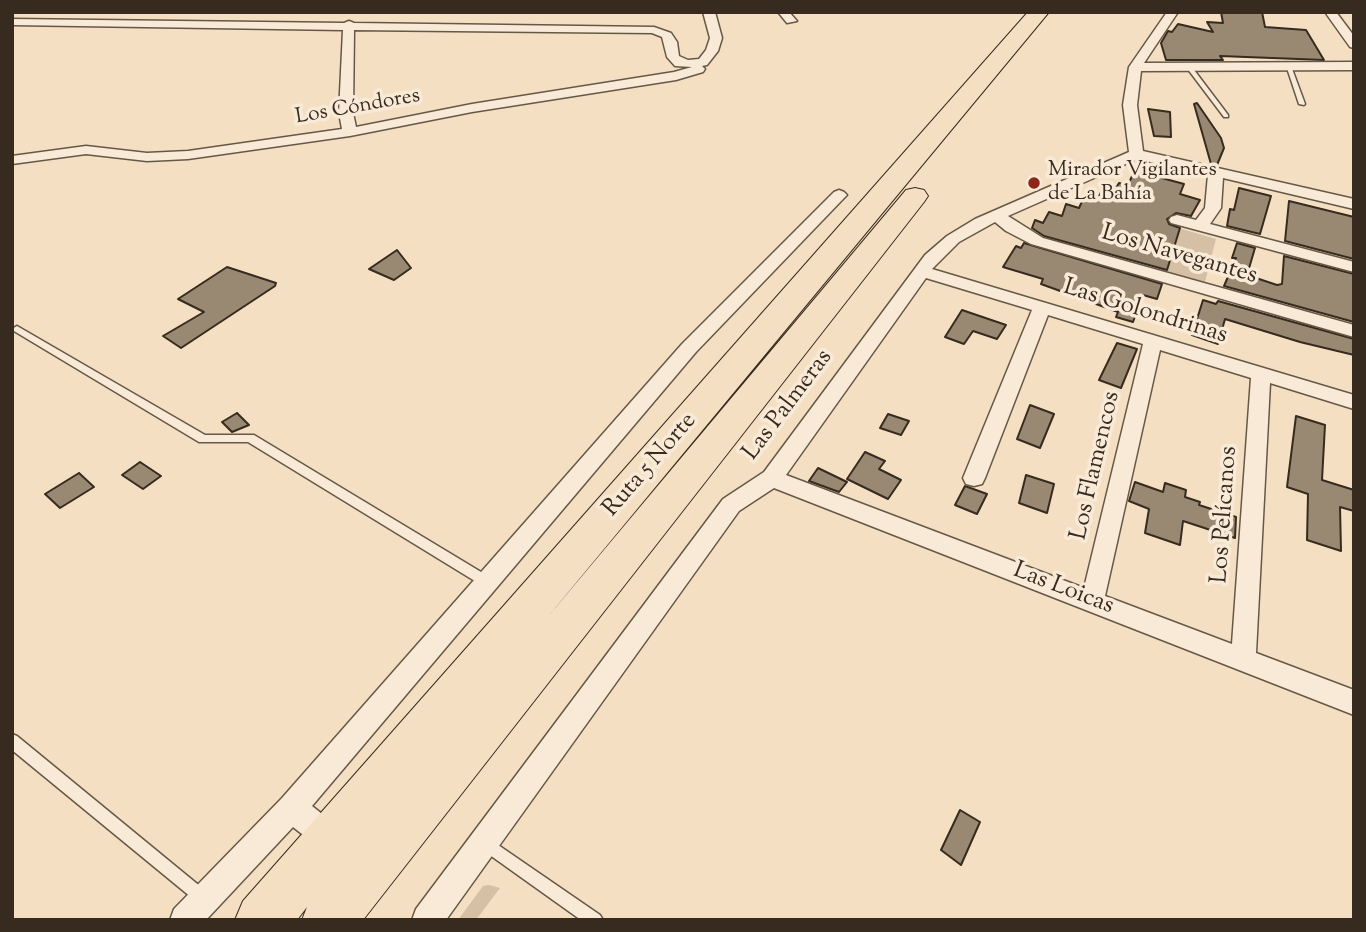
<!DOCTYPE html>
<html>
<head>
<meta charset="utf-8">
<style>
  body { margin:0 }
  #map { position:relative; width:1366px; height:932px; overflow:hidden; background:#f5dfc2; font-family:"Sorts Mill Goudy",serif }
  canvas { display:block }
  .frame { position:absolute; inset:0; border:14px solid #362b1e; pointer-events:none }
</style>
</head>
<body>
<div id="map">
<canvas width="1366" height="932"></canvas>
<div class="frame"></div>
</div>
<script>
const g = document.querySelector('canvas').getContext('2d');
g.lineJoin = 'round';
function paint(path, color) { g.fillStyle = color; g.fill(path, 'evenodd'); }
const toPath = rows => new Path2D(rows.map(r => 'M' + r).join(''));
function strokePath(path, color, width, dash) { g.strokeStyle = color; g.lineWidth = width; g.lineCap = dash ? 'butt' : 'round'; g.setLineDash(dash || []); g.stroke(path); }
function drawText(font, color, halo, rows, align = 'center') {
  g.font = font + ' "Sorts Mill Goudy",serif'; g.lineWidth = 7; g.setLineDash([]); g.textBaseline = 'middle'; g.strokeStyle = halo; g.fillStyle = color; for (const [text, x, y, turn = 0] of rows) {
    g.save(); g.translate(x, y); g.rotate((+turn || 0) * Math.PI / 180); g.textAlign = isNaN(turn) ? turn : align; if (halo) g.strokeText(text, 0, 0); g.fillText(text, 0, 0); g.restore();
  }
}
paint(toPath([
  [1175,227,1216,239,1205,282,1161,270],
  [489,885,500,888,476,920,458,920,483,886]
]), '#d5c0a6');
const building = toPath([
  [1221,12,1262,12,1265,27,1306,30,1324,60,1220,56,1223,60,1166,60,1161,43,1168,31,1172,32,1178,24,1213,32,1207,22,1223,23,1221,12],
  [1197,103,1221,138,1224,148,1217,165,1211,164,1194,104,1197,103],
  [1148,109,1170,112,1171,137,1154,136,1148,109],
  [1133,174,1145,177,1147,174,1184,184,1180,194,1200,200,1191,216,1176,213,1167,219,1169,224,1180,228,1167,270,1044,236,1032,228,1035,220,1043,223,1049,212,1062,216,1066,204,1079,208,1084,197,1097,201,1102,190,1113,193,1119,183,1128,185,1133,174],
  [1239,188,1271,196,1260,234,1227,226,1230,209,1234,210,1239,188],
  [1289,201,1354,217,1354,259,1285,241,1289,201],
  [1024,243,1162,284,1157,299,1143,295,1133,322,1116,317,1118,312,1041,284,1043,279,1003,267,1016,246,1021,248,1024,243],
  [1237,243,1255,248,1247,275,1277,285,1282,284,1284,256,1354,274,1354,322,1224,286,1236,258,1232,258,1237,243],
  [397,250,411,268,394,280,369,269,397,250],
  [227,267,276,283,275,286,181,348,163,336,204,312,178,299,227,267],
  [1203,300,1216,304,1218,301,1354,339,1354,355,1300,342,1225,319,1218,344,1192,335,1203,300],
  [962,310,1006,325,997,339,973,331,964,344,945,337,962,310],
  [1117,343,1137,349,1121,388,1099,380,1117,343],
  [1030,405,1054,414,1040,448,1017,439,1030,405],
  [237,413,249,425,232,432,222,422,237,413],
  [888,414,909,421,901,435,880,428,888,414],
  [1296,416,1325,425,1322,480,1354,490,1354,511,1340,507,1341,551,1307,540,1308,494,1287,487,1296,416],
  [865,452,885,461,879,469,901,480,888,499,847,479,865,452],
  [140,462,161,476,143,489,122,475,140,462],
  [818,468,847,482,839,492,809,481,818,468],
  [79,473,94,487,60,508,45,494,79,473],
  [1026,475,1054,484,1047,513,1019,503,1026,475],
  [1135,482,1163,492,1165,483,1186,490,1185,497,1200,502,1199,505,1236,517,1235,538,1183,521,1180,545,1145,533,1149,509,1129,501,1135,482],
  [965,486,987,494,977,514,955,505,965,486],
  [960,810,980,822,961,865,941,850,960,810]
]);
paint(building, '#998973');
strokePath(building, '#362b1e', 2);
const lane = toPath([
  [1286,65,1291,66,1305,104,1304,105,1299,104,1286,65],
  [1187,66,1191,66,1228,115,1228,117,1224,117,1187,68,1187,66],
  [17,326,205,435,254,435,491,578,493,582,491,586,487,587,483,586,248,442,199,442,14,331,12,329,17,326],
  [12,734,17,736,207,892,210,897,207,902,202,905,197,902,12,750,12,734],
  [485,836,600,915,603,920,581,920,480,848,478,843,480,838,485,836]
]);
const street = toPath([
  [703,12,715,12,722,38,718,51,707,65,702,66,705,69,703,72,676,80,472,112,350,136,188,159,147,161,86,154,12,164,12,156,86,146,147,153,188,151,342,129,339,113,343,30,12,25,12,19,344,23,349,21,354,23,654,27,671,33,677,42,679,56,688,60,699,59,706,50,710,38,703,12],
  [354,30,652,33,662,37,667,57,675,66,692,67,674,72,472,104,356,127,353,113,354,30],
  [778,12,789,12,797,21,787,23,778,12],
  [1167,12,1178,12,1144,63,1354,62,1354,70,1141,71,1137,105,1143,151,1354,199,1354,209,1223,178,1221,208,1210,224,1354,262,1354,272,1171,223,1169,220,1171,217,1177,215,1196,220,1205,208,1208,175,1137,159,1008,216,1043,238,1354,325,1354,337,1031,244,1006,231,995,222,959,242,932,269,1354,395,1354,409,1270,383,1256,653,1354,690,1354,715,774,488,739,511,446,920,412,920,416,909,723,499,764,472,925,255,947,236,975,219,1129,152,1123,105,1129,67,1167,12],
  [926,278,1032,310,963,478,966,484,974,486,982,484,985,478,1048,315,1143,344,1084,588,786,475,926,278],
  [1160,350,1251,378,1232,644,1105,596,1160,350],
  [1325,12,1336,12,1354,36,1354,48,1350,47,1325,12],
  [839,190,844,192,847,195,844,198,696,352,312,806,341,829,346,839,341,849,331,854,321,849,293,827,206,920,170,920,174,909,282,798,682,344,834,192,839,190]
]);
const highway = toPath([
  [1028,12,1049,12,546,619,906,190,915,188,924,190,928,196,924,202,363,920,302,920,307,907,297,920,235,920,243,901,1028,12]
]);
strokePath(lane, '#665847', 3);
strokePath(street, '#665847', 3);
strokePath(highway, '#362b1e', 2);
paint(lane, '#f8ead7');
paint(street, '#f8ead7');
paint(highway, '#f5dfc2');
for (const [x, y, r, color] of [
  [1034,183,7,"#8f2418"]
]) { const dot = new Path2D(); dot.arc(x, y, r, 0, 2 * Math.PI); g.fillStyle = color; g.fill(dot); strokePath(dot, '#f8ead7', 2.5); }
drawText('21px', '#362b1e', '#f8ead7', [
  ["Los Cóndores",358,108,-10]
]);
drawText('21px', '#362b1e', '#f8ead7', [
  ["Mirador Vigilantes",1048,171],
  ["de La Bahía",1048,195]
], 'left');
drawText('24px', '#362b1e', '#f8ead7', [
  ["Los Navegantes",1179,256,16],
  ["Las Golondrinas",1145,313,17],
  ["Las Palmeras",789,406,-53],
  ["Ruta 5 Norte",651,466,-49],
  ["Los Flamencos",1097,466,-77],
  ["Los Pelícanos",1226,515,-86],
  ["Las Loicas",1063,590,21]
]);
</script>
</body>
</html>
